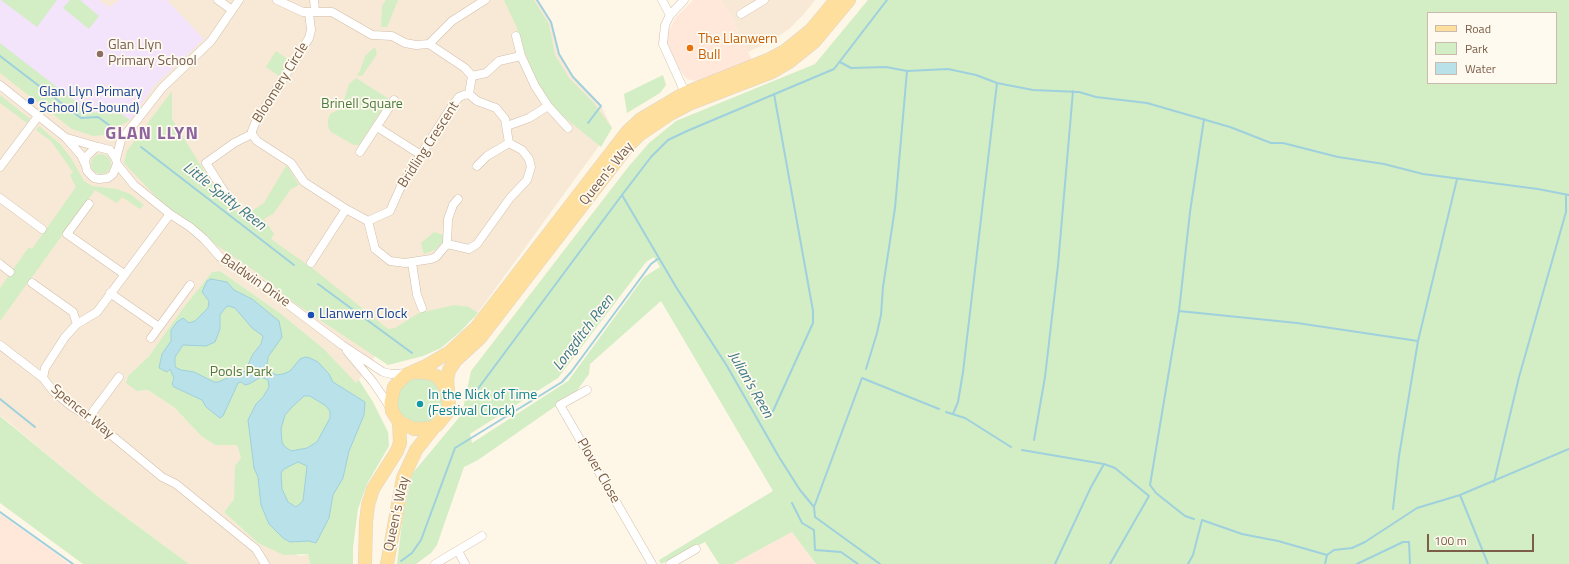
<!DOCTYPE html>
<html>
<head>
<meta charset="utf-8">
<style>
  body { margin:0 }
  #map { position:relative; width:1569px; height:564px; overflow:hidden; background:#fef6e7; font-family:"Titillium Web",sans-serif }
  canvas { display:block }
  .legend { position:absolute; left:1427px; top:12px; width:130px; height:72px; box-sizing:border-box; background:#fffaef; border:1px solid #cabbac; margin:0; padding:5px 7px; list-style:none; font-size:12px; color:#7b5d48 }
  .legend li { display:flex; align-items:center; gap:8px; height:20px }
  .legend b { width:20px; border:1px solid #cabbac }
  .scale { position:absolute; left:1427px; top:534px; width:107px; height:18px; box-sizing:border-box; border:2px solid #7b5d48; border-top:0; padding-left:5px; font-size:12px; line-height:14px; white-space:nowrap; color:#7b5d48; -webkit-text-stroke:3px #fffaef; paint-order:stroke }
</style>
</head>
<body>
<div id="map">
<canvas width="1569" height="564"></canvas>
<ul class="legend">
<li><b style="height:5px;background:#ffdf9d"></b>Road</li>
<li><b style="height:11px;background:#d3eec4"></b>Park</li>
<li><b style="height:11px;background:#b9e1ea"></b>Water</li>
</ul>
<div class="scale">100 m</div>
</div>
<script>
const g = document.querySelector('canvas').getContext('2d');
g.lineJoin = 'round';
function paint(path, color) { g.fillStyle = color; g.fill(path, 'evenodd'); }
const toPath = rows => new Path2D(rows.map(r => 'M' + r).join(''));
function strokePath(path, color, width, dash) { g.strokeStyle = color; g.lineWidth = width; g.lineCap = dash ? 'butt' : 'round'; g.setLineDash(dash || []); g.stroke(path); }
function drawText(font, color, halo, rows, align = 'center') {
  g.font = font + ' "Titillium Web",sans-serif'; g.lineWidth = 3.5; g.setLineDash([]); g.textBaseline = 'middle'; g.strokeStyle = halo; g.fillStyle = color; for (const [text, x, y, turn = 0] of rows) {
    g.save(); g.translate(x, y); g.rotate((+turn || 0) * Math.PI / 180); g.textAlign = isNaN(turn) ? turn : align; if (halo) g.strokeText(text, 0, 0); g.fillText(text, 0, 0); g.restore();
  }
}
paint(toPath([
  [0,0,537,0,551,22,559,54,573,77,601,106,612,128,474,318,460,308,389,336,356,384,324,349,280,313,220,271,212,272,183,308,149,356,128,376,137,391,148,390,175,408,201,436,215,445,237,445,241,458,234,499,224,512,258,543,300,556,309,554,310,564,189,564,101,499,0,415],
  [721,0,815,0,803,15,789,29,771,41,748,52,730,14]
]), '#f7e9d5');
paint(toPath([
  [693,0,721,0,730,14,752,60,702,80,696,81,687,79,676,65,666,42,667,34,676,17],
  [0,514,55,553,69,564,0,564],
  [792,532,816,564,733,564]
]), '#ffe7da');
paint(toPath([
  [0,0,99,0,109,7,120,0,167,0,204,39,154,86,130,120,121,114,90,112,30,68,0,43]
]), '#f3e4fb');
paint(toPath([
  [1,0,57,0,37,27],
  [70,0,80,0,99,16,89,29,63,8],
  [386,0,398,0,387,27,381,27,382,6],
  [504,0,534,0,549,24,555,55,569,78,593,102,612,128,601,147,553,108,532,73,517,28],
  [868,0,1569,0,1569,564,816,564,792,532,733,564,719,564,705,542,661,564,659,560,773,491,661,301,590,364,589,374,576,392,478,460,464,467,437,545,431,553,416,564,397,564,403,514,412,474,462,414,471,371,629,166,649,143,676,121,815,64],
  [1428,13,1556,13,1556,83,1428,83],
  [654,257,660,267,644,277,568,381,472,443,470,434,558,378,646,262],
  [0,43,89,112,121,114,130,120,105,135,93,136,72,129,0,73],
  [375,47,377,54,362,76,357,75,360,71,365,56],
  [276,51,289,60,279,76,266,67],
  [663,75,666,85,660,93,627,113,624,94],
  [356,78,389,99,359,145,354,145,331,132,328,126,328,120,330,114,336,111,343,104,349,84],
  [172,91,172,119,222,200,244,216,264,203,286,166,288,167,299,185,291,189,273,214,264,219,274,234,271,239,316,271,388,329,395,328,419,313,455,305,469,307,478,313,460,332,441,348,423,356,388,365,293,302,259,274,219,247,164,205,124,163,127,151],
  [0,95,30,119,27,123,0,103],
  [39,126,60,144,71,158,84,181,92,186,117,189,130,194,144,205,140,209,122,197,117,203,95,190,0,321,0,288,29,247,32,249,76,187,70,175,73,172,51,141,36,130],
  '91 164a10 10 0 1 1 20 0a10 10 0 1 1-20 0Z',
  [434,232,444,235,444,240,435,250,424,254,421,243],
  [220,271,280,313,324,349,356,383,359,380,373,402,388,432,389,446,367,484,358,509,353,548,353,564,310,564,308,554,284,555,258,543,224,512,234,499,235,466,241,458,237,445,215,445,201,436,175,408,148,390,137,391,126,383,128,376,149,356,183,308,212,272],
  '397 401a23 23 0 1 1 46 0a23 23 0 1 1-46 0Z',
  [0,416,101,499,189,564,83,564,0,503]
]), '#d3eec4');
const water = toPath([
  [211,279,227,282,234,290,252,299,279,321,282,337,268,357,267,365,269,372,277,375,283,374,290,371,300,359,305,357,310,358,318,362,329,374,333,382,365,402,364,415,349,451,343,478,333,495,329,518,316,543,309,541,290,542,283,538,269,524,261,505,258,477,254,468,248,420,256,404,263,397,269,387,268,380,261,377,249,384,245,385,241,382,238,383,223,416,220,418,206,407,202,400,174,387,172,384,174,378,170,369,167,372,159,368,162,354,171,341,171,330,177,322,183,318,189,323,195,321,208,308,209,301,202,292,207,281,211,279],
  [228,306,235,308,252,328,263,336,261,344,253,354,245,371,218,382,214,382,194,372,181,370,175,367,175,357,183,345,206,346,215,342,220,329,220,315,225,308,228,306],
  [304,396,310,396,326,406,330,411,330,418,317,442,307,448,291,451,284,446,282,442,281,429,285,415,292,407,304,396],
  [298,462,307,466,303,501,296,507,288,502,282,489,281,473,284,469,298,462]
]);
paint(water, '#b9e1ea');
strokePath(water, '#9fd0dd', 1);
strokePath(toPath([
  [537,0,551,22,559,54,573,77,601,106,588,123],
  [0,56,81,118,98,117,113,128],
  [840,62,851,68,886,67,907,71,948,69,976,75,997,83,1033,90,1079,92,1096,97,1147,103,1230,127,1271,143,1283,143,1338,157,1384,164,1423,174,1538,189,1569,195],
  [141,147,294,265],
  [622,195,676,287,727,366,779,457,800,490,814,507,815,517,880,564],
  [318,284,412,353],
  [1179,311,1297,323,1418,341],
  [866,369,877,333,881,315,883,287,895,208,907,71],
  [471,398,622,195,651,157,668,140,687,131,834,69,887,0],
  [0,399,35,427],
  [773,411,813,323,813,311,774,94],
  [946,412,965,418,1011,447],
  [953,414,958,402,963,372,997,83],
  [1034,440,1045,377,1058,265,1073,91],
  [1022,450,1104,464,1115,468,1149,496,1110,564],
  [1494,482,1519,377,1566,212,1566,195],
  [1460,495,1488,564],
  [792,503,802,523,814,530,815,550,841,552,858,564],
  [814,507,862,378,939,409],
  [1393,509,1399,456,1418,341,1457,179],
  [0,512,73,564],
  [1194,519,1185,516,1156,493,1150,485,1179,311,1190,212,1204,119],
  [401,561,412,553,421,540,455,448,562,382,571,372,651,264,659,258],
  [1055,564,1091,487,1104,464],
  [1188,564,1193,555,1202,520,1242,534,1278,541,1327,555],
  [1325,564,1327,555,1334,550,1352,548,1365,542,1417,508,1460,495,1569,449],
  [1357,564,1403,542,1409,542,1410,564]
]), '#9fd0dd', 2);
const minor = toPath([
  [218,0,232,10],
  [277,0,303,12,332,12,372,35,392,36,405,43,416,45,429,44,452,21,485,0],
  [314,0,315,11],
  [662,0,670,15],
  [684,0,670,15,665,25,663,44,687,97],
  [309,13,311,30,309,38,256,121,252,131,252,134,257,141,291,163,304,182,346,209,311,263],
  [741,14,764,0],
  [516,36,521,56,535,86,548,106,568,128],
  [429,44,465,68,472,76,486,73,499,61,521,56],
  [0,85,66,138,81,155,85,164],
  [469,94,472,76],
  [507,126,529,118,548,106],
  [377,127,421,155],
  [67,138,98,147],
  [360,152,394,100],
  [116,159,121,140,137,120,162,88,211,41,239,0],
  [117,164,113,174,108,178,99,179,94,178,87,171,85,161,87,156,94,149,98,147,110,150,116,159,117,164,134,185,170,214,190,227,204,239,220,257,261,284,342,345,383,372,391,374,409,373],
  [477,166,487,156,509,143],
  [0,167,39,115],
  [0,198,42,229],
  [228,198,206,163,234,143,252,134],
  [89,204,67,234,124,274],
  [346,209,368,221,375,249,390,261,405,263,431,259,436,257,447,244,469,249,477,244,510,198,527,180,531,167,529,159,522,150,509,143,505,119,496,108,477,101,469,94,464,95,459,97,452,106,402,184,390,211,368,221],
  [170,214,97,312,77,324,65,337,45,368,43,378,54,392,71,406,93,420,162,477,176,484,256,549,265,564],
  [447,244,448,219,453,205,458,199],
  [412,263,417,295,422,308],
  [0,264,10,272],
  [32,283,73,312,77,324],
  [110,293,159,327],
  [151,338,190,285],
  [0,345,43,378],
  [347,351,373,382,390,407],
  [587,390,560,405,652,564],
  [89,417,119,377],
  [458,551,465,564],
  [435,564,482,536],
  [670,564,696,549]
]);
const primary = toPath([
  [414,372,430,373,438,377,447,389,449,405,447,413,437,425,430,428,414,429,399,422,392,411,391,403,394,387,406,375,426,366,450,352,476,328,627,132,641,119,685,93,770,59,785,51,811,30,836,0],
  [448,391,447,380,449,370,456,360,480,338,628,146,639,135,670,114,689,104,772,72,789,62,814,42,849,0],
  [365,564,366,522,368,505,373,489,397,451,400,443,399,422],
  [387,564,403,478,416,450,435,426]
]);
strokePath(minor, '#d2beab', 9);
strokePath(primary, '#ddd5cf', 14);
strokePath(minor, '#fff', 8);
strokePath(primary, '#ffdf9d', 13);
for (const [x, y, r, color] of [
  [690,48,4,"#e8710a"],
  [100,54,4,"#8d6e63"],
  [31,101,4,"#1a4fb4"],
  [311,315,4,"#1a4fb4"],
  [420,404,4,"#0f9aa8"]
]) { const dot = new Path2D(); dot.arc(x, y, r, 0, 2 * Math.PI); g.fillStyle = color; g.fill(dot); strokePath(dot, '#fffaef', 1.5); }
drawText('14px', '#c56008', '#fffaef', [
  ["The Llanwern",698,40],
  ["Bull",698,56]
], 'left');
drawText('14px', '#785e54', '#fffaef', [
  ["Glan Llyn",108,46],
  ["Primary School",108,62]
], 'left');
drawText('14px', '#7b5d48', '#fffaef', [
  ["Bloomery Circle",281,83,-58],
  ["Bridling Crescent",429,145,-57],
  ["Queen's Way",607,174,-51],
  ["Baldwin Drive",255,281,35],
  ["Spencer Way",82,412,39],
  ["Plover Close",598,471,60],
  ["Queen's Way",397,514,-78]
]);
drawText('14px', '#164399', '#fffaef', [
  ["Glan Llyn Primary",39,93],
  ["School (S-bound)",39,109],
  ["Llanwern Clock",319,315]
], 'left');
drawText('14px', '#4c7b3c', '#fffaef', [
  ["Brinell Square",362,105],
  ["Pools Park",241,373]
]);
drawText('14px', '#0d838f', '#fffaef', [
  ["In the Nick of Time",428,396],
  ["(Festival Clock)",428,412]
], 'left');
drawText('italic 15px', '#3d7988', '#fffaef', [
  ["Little Spitty Reen",224,197,38],
  ["Longditch Reen",584,333,-53],
  ["Julian's Reen",750,385,60]
]);
g.letterSpacing = '1px';
drawText('bold 18px', '#8d649e', '#fffaef', [
  ["GLAN LLYN",152,135]
]);
g.letterSpacing = '0px';
</script>
</body>
</html>
